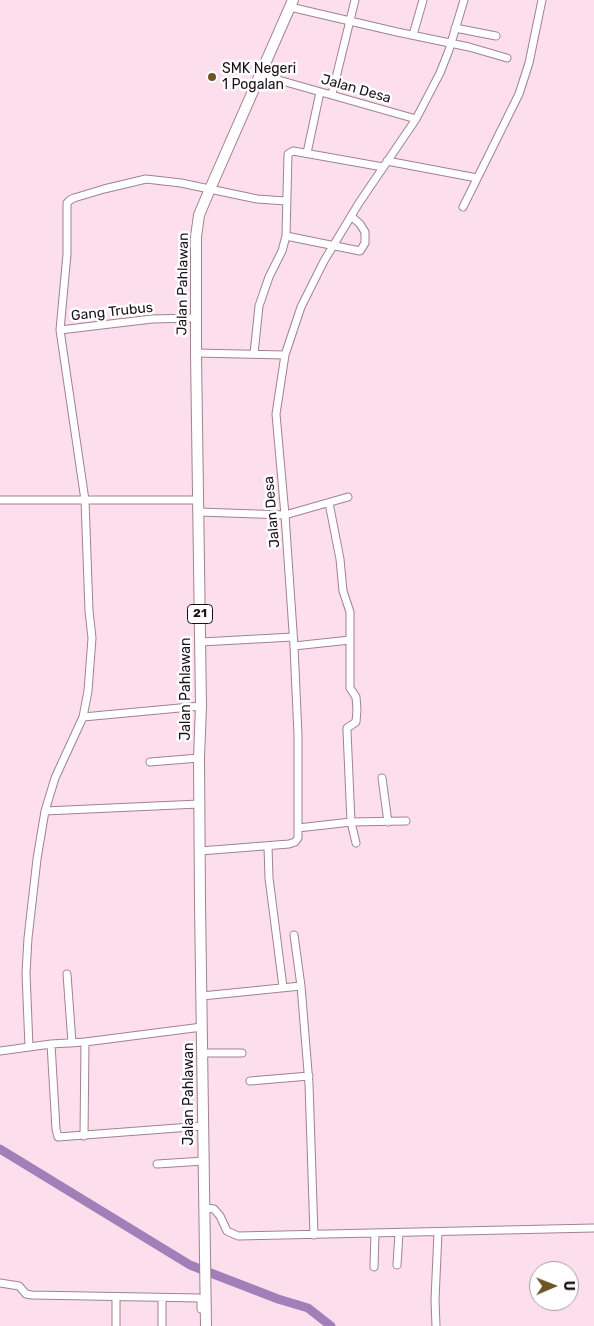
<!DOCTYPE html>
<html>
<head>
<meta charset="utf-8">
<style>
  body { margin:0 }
  #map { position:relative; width:594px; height:1326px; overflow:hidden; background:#fddeed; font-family:Rubik,sans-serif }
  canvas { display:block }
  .north { position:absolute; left:529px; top:1261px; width:50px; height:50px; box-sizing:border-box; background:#fff; border:1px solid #a49fa2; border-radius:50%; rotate:89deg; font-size:14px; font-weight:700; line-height:20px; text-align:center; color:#1b1016 }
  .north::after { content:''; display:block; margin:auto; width:18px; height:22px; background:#6e5526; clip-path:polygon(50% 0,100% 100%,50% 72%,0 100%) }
</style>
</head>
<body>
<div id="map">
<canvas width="594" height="1326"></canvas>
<div class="north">U</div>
</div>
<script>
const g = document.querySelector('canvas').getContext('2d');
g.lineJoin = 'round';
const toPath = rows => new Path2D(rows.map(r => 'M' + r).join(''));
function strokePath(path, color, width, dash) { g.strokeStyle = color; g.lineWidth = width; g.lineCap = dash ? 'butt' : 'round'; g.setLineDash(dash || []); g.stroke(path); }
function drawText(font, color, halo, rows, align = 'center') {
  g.font = font + ' Rubik,sans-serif'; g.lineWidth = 5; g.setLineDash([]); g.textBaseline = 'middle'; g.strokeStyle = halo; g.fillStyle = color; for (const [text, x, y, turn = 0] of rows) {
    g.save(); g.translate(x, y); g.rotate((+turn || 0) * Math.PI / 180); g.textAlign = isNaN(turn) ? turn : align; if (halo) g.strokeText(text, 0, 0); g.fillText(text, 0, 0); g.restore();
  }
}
strokePath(toPath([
  [0,1149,190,1265,278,1299,308,1308,331,1326]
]), '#a180ba', 9);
const minor = toPath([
  [290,7,397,32,469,47,507,58],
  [455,28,496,36],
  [413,35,423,0],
  [261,75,416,119],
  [332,94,355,0],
  [307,153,320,92],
  [387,161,477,178],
  [463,207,519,94,529,63,542,0],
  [351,216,360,224,365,232,365,243,360,251,286,236,288,154,293,151,383,167],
  [60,330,152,319,196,318],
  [196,353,285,355],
  [254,354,259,306,269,277,282,251,286,236],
  [0,500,199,500],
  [329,503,340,559,343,591,350,612,350,688,356,697,357,710,356,722,347,728,347,731,351,822,356,843],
  [199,512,285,515,348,497],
  [201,642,293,637],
  [294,646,350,640],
  [83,717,201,706],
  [150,762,199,758],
  [382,778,388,822],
  [45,811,199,804],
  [298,828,351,822,406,821],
  [268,846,269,878,283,987],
  [200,851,289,844,295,842,298,838,298,735,294,646,285,515,276,414,285,355,301,307,324,261,359,203,416,119,440,73,449,50,464,0],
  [294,935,301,986],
  [67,974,72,1043],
  [202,996,301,986,309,1084,314,1235],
  [51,1044,56,1129,58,1137,204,1126],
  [29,1047,26,973,28,938,37,859,45,811,55,778,83,717,88,691,92,638,89,611,85,500,60,330,67,254,67,203,70,200,74,198,104,189,146,179,181,183,257,199,286,201],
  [0,1051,51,1044,85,1042,202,1027],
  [203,1053,242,1053],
  [250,1081,309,1076],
  [84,1136,85,1042],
  [157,1164,204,1161],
  [205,1208,214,1209,220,1216,227,1231,238,1236,594,1228],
  [397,1265,399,1233],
  [374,1267,375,1233],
  [0,1283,19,1286,26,1294,32,1295,199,1298,201,1301,201,1309],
  [116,1326,116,1298],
  [162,1326,162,1299],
  [436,1326,435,1300,438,1232]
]);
const highway = toPath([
  [206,1326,200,903,199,758,201,706,196,353,196,237,199,215,210,189,293,0]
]);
strokePath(minor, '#9f8391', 9);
strokePath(highway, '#9f8391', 12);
strokePath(minor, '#fff', 7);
strokePath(highway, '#fff', 10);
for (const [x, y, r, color] of [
  [212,77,5,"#6e5526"]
]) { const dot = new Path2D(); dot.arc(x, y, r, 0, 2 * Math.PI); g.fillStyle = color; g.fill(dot); strokePath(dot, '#fff', 2); }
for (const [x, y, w] of [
  [200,614,25]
]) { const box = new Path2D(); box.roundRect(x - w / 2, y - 9.5, w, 19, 4); g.fillStyle = '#fff'; g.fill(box); strokePath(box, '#1b1016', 1); }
drawText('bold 12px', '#1b1016', null, [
  ["21",200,614]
]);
drawText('14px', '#1b1016', '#fff', [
  ["SMK Negeri",222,69],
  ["1 Pogalan",222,85]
], 'left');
drawText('14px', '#1b1016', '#fff', [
  ["Jalan Desa",356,89,16],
  ["Jalan Pahlawan",183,284,-89],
  ["Gang Trubus",112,312,-6],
  ["Jalan Desa",272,512,-95],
  ["Jalan Pahlawan",186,689,-90],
  ["Jalan Pahlawan",189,1094,-90]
]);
</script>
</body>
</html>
